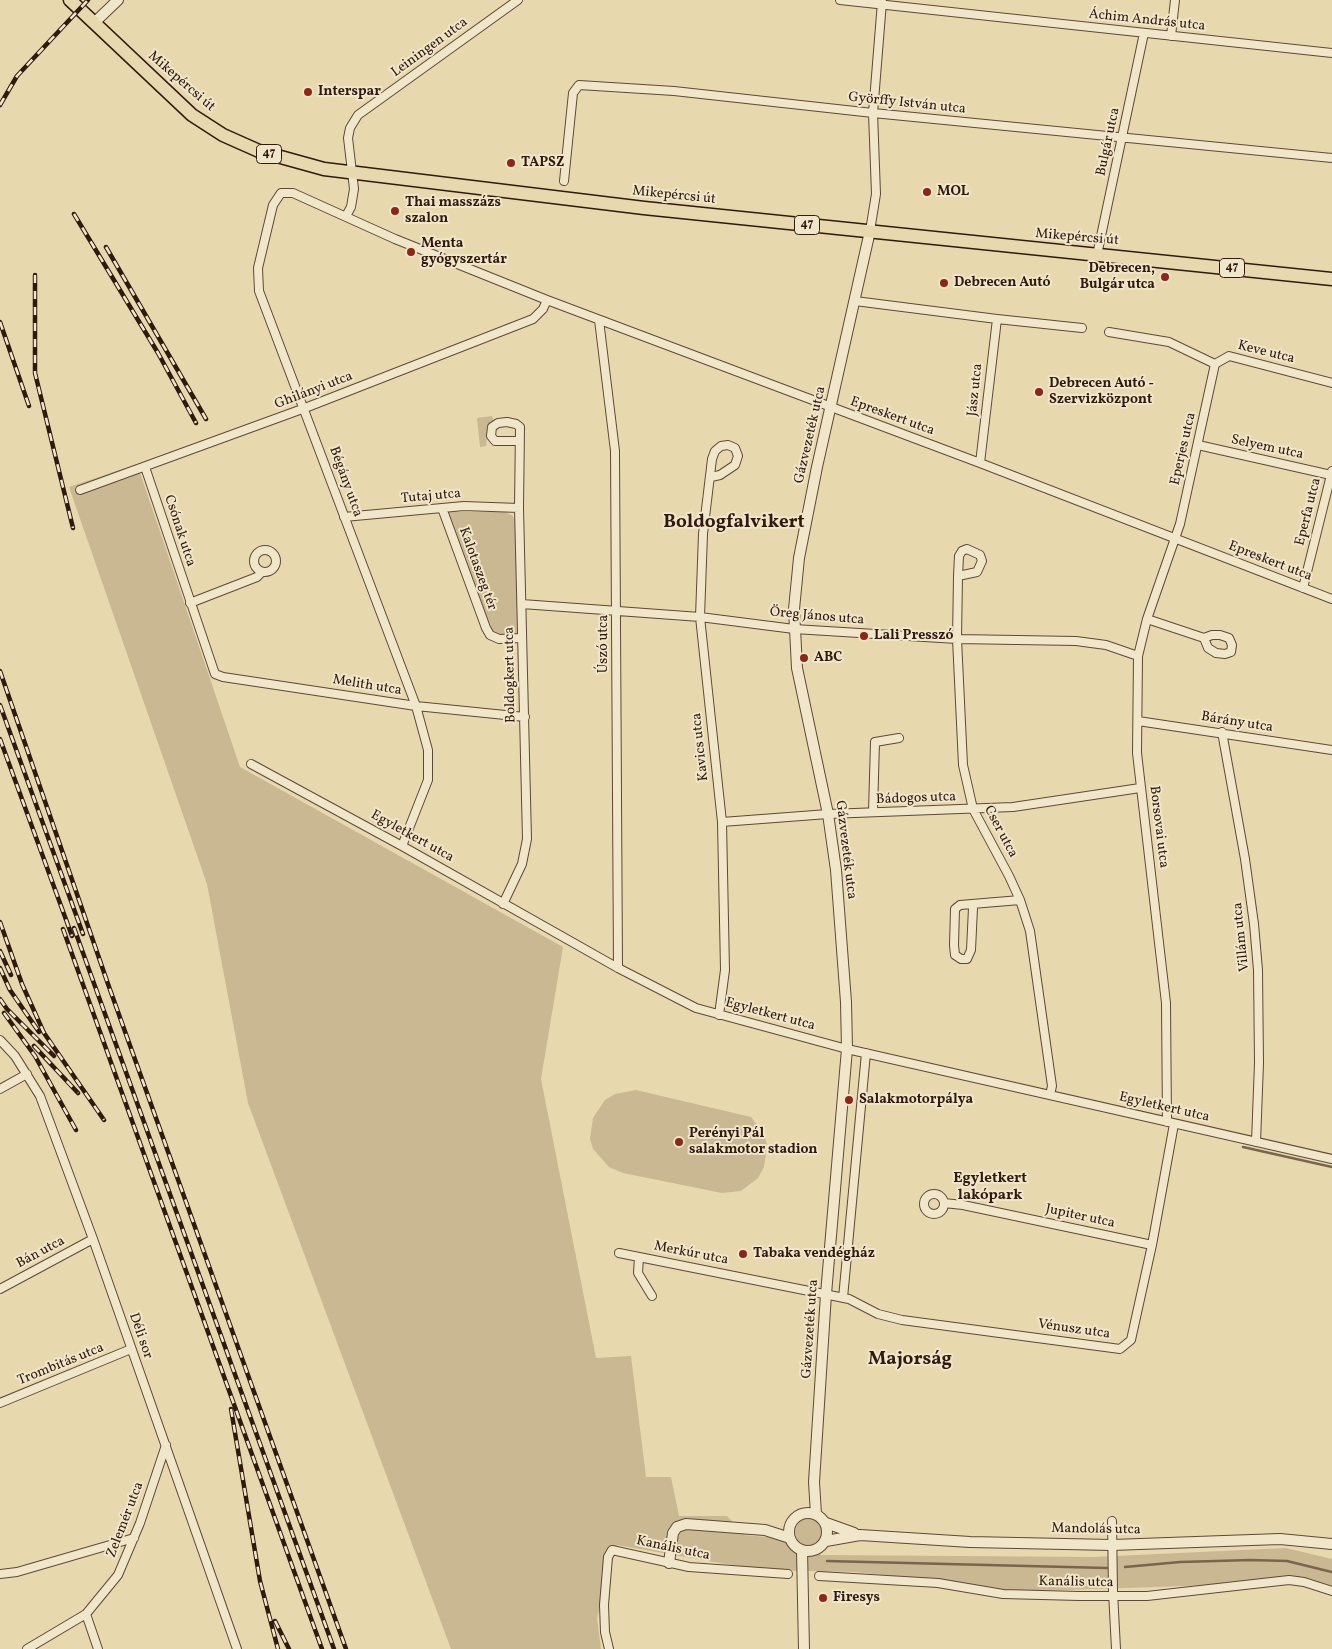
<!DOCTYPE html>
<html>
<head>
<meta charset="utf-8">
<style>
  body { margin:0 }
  canvas { display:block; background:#e8d8ad }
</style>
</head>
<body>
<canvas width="1332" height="1649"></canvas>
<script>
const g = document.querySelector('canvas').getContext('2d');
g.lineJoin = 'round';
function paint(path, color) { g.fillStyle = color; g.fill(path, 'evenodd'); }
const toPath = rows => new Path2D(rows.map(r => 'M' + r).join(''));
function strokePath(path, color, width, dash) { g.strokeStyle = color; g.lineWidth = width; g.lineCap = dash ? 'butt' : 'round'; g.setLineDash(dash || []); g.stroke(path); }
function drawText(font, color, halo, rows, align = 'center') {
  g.font = font + ' Vollkorn,serif'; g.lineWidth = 4; g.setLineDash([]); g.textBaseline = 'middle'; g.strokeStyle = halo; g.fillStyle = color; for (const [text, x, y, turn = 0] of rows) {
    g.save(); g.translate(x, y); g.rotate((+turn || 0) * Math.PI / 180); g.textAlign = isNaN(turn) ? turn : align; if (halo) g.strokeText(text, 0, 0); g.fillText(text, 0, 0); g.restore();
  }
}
paint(toPath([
  [492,416,494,423,488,429,486,446,480,447,477,418],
  [137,464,240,767,563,947,541,1079,596,1358,631,1356,646,1477,671,1477,679,1516,727,1516,745,1535,797,1540,795,1532,797,1525,803,1519,814,1519,822,1527,822,1535,818,1542,821,1542,821,1555,1093,1557,1286,1548,1332,1559,1332,1587,1297,1578,1189,1586,1001,1592,955,1582,854,1572,760,1570,617,1545,597,1618,601,1649,451,1649,248,1103,207,884,69,487],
  [449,512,505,512,513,516,516,524,518,633,516,635,511,637,495,635,488,627,447,514],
  [636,1090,751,1117,764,1134,767,1145,764,1167,758,1178,741,1191,722,1193,623,1173,609,1167,593,1149,590,1139,593,1118,605,1100,615,1094]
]), '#c9b892');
strokePath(toPath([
  [1243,1147,1332,1167],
  [827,1561,1107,1568],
  [1125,1567,1180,1562,1251,1560,1287,1561,1332,1572]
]), '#79654d', 2.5);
const minor = toPath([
  [840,0,1332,53],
  [1171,36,1175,0],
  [564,181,573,93,579,85,674,91,873,113,1332,158],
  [346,216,351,207,354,189,348,138,350,128,358,115,518,0],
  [870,231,876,194,873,113,882,2],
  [1097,255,1144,33],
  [855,301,997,319,1082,328],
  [599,320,615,451,618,968],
  [1109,332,1169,342,1215,364,1229,356,1332,383],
  [1198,445,1331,475],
  [980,463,997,319],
  [145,467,215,674,223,677,416,706,525,717],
  [711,477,720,475,735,465,738,456,735,448,728,445,721,446,715,451,712,459,703,534,700,617,722,822,725,970,719,1015],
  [80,490,305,408,533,319,543,309,547,300],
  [442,508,486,628,490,635,499,639,522,638],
  [344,517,464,506,519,508],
  '254 561a11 11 0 1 1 22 0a11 11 0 1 1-22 0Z',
  [958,576,977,572,982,561,980,555,967,549,962,551,959,556,958,576,957,639,963,765,973,809,1009,876,1020,900,1030,931,1052,1086,1050,1095],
  [1303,588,1332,471],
  [190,603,257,577,262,572],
  [522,604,700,617,794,629,957,639,1076,641,1106,645,1138,656],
  [1147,619,1204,638,1212,635,1220,635,1229,638,1232,645,1231,652,1225,654,1216,653,1208,648,1204,638],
  [1138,721,1332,750],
  [1222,732,1245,859,1254,924,1258,970,1259,1063,1256,1142],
  [251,764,402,846,618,968,696,1008,847,1049,1332,1159],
  [873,812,875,742,899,738],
  [722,822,828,814,1013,807,1140,788],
  [402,846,428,780,428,750,416,706,259,291,258,268,273,205,281,193,293,193,395,239,547,300,980,463,1332,599],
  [503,904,522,864,527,839,519,508,520,427,516,424,507,422,498,423,492,427,491,436,495,441,519,441],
  [973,908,971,950,967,959,961,959,955,955,954,945,955,909,960,905,1020,900],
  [0,1040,15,1056,40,1096,93,1239,237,1649],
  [0,1089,27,1074],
  [1167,1122,1166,1003,1137,753,1138,656,1147,619,1180,524,1215,364],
  '924 1204a10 10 0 1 1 20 0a10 10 0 1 1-20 0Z',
  [944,1203,963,1205,1152,1245],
  [619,1253,849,1299,878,1314,902,1320,1120,1349,1131,1340,1152,1245,1174,1124],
  [639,1257,638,1273,652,1296],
  [0,1289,93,1239],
  [843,1298,866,1053],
  [0,1403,131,1349],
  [1112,1521,1113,1592,1116,1649],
  [0,1574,17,1572,134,1538],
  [819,1576,938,1583,1003,1594,1079,1596,1147,1596,1289,1580,1304,1582,1332,1591],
  [86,1614,98,1649],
  [27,1649,86,1614,118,1575,140,1523,166,1445],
  [609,1649,605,1632,604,1605,608,1557,612,1550,689,1567,788,1574]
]);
const tertiary = toPath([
  [94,23,118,0],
  '789 1532a19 19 0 1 1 38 0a19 19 0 1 1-38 0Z',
  [816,1514,814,1482,826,1294,847,1049,846,1002,836,870,828,814,797,668,794,609,799,558,817,467,870,231],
  [826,1523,854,1533],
  [826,1541,860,1535,970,1542,1112,1545,1280,1539,1332,1544],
  [802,1550,804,1649],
  [669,1563,673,1533,677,1527,686,1524,765,1530,790,1538]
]);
const primary = toPath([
  [70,0,192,115,223,135,259,151,324,169,644,208,1332,279]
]);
strokePath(minor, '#5e4936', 10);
strokePath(tertiary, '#5e4936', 12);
strokePath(primary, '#30190f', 15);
strokePath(minor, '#f0e6ca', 8);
strokePath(tertiary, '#f0e6ca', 10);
strokePath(primary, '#e8d8ad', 12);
const rail = toPath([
  [0,105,17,76,88,0],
  [74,214,158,353,196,423],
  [106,247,206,419],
  [35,275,35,373,73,528],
  [0,322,29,406],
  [0,671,108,984,346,1649],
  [0,705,83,934],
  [0,739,72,936],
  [0,922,22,984,44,1033,104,1120],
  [74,928,334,1649],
  [63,929,322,1649],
  [0,951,11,975],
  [0,968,10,990,39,1032],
  [0,999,7,1009,54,1056],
  [4,1013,35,1056,76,1130],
  [34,1046,78,1093],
  [231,1409,260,1581,278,1649],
  [275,1621,289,1649]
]);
strokePath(rail, '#30190f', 4.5);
strokePath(rail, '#f0e6ca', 2.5, [8]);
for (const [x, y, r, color] of [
  [308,92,5,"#8f2418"],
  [511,163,5,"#8f2418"],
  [927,192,5,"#8f2418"],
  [395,211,5,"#8f2418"],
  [411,252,5,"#8f2418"],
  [1165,277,5,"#8f2418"],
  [944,283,5,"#8f2418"],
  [1039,392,5,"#8f2418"],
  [864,636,5,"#8f2418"],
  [804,658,5,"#8f2418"],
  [849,1100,5,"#8f2418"],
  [679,1142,5,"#8f2418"],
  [743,1254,5,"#8f2418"],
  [823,1598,5,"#8f2418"]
]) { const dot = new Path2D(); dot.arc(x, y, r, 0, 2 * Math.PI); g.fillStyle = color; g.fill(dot); strokePath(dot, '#f0e6ca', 2); }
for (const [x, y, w] of [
  [269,154,25],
  [807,225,25],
  [1232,268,25]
]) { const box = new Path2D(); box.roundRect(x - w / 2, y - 9.5, w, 19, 4); g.fillStyle = '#f0e6ca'; g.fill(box); strokePath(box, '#30190f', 1); }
drawText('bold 12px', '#30190f', null, [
  ["47",269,154],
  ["47",807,225],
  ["47",1232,268]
]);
drawText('14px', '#30190f', '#f0e6ca', [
  ["Áchim András utca",1147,21,6],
  ["Leiningen utca",430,48,-36],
  ["Mikepércsi út",181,82,41],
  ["Györffy István utca",907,104,6],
  ["Bulgár utca",1109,142,-78],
  ["Mikepércsi út",674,196,6],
  ["Mikepércsi út",1077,238,5],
  ["Keve utca",1266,353,14],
  ["Jász utca",976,390,-84],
  ["Ghilányi utca",314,391,-21],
  ["Epreskert utca",892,417,20],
  ["Gázvezeték utca",811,435,-77],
  ["Selyem utca",1267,448,12],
  ["Eperjes utca",1184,449,-77],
  ["Bégány utca",345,482,70],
  ["Tutaj utca",431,497,-5],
  ["Eperfa utca",1309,512,-76],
  ["Csónak utca",179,531,72],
  ["Epreskert utca",1270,562,21],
  ["Kalotaszeg tér",477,569,70],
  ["Öreg János utca",817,617,5],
  ["Úszó utca",604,644,-90],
  ["Boldogkert utca",511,675,-91],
  ["Melith utca",367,686,9],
  ["Bárány utca",1237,723,9],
  ["Kavics utca",701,747,-96],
  ["Bádogos utca",916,799,-2],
  ["Borsovai utca",1158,827,83],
  ["Cser utca",1000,832,62],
  ["Egyletkert utca",412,837,29],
  ["Gázvezeték utca",845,850,83],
  ["Villám utca",1242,937,-96],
  ["Egyletkert utca",770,1015,15],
  ["Egyletkert utca",1164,1108,13],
  ["Jupiter utca",1080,1217,12],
  ["Bán utca",41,1253,-28],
  ["Merkúr utca",691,1254,11],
  ["Gázvezeték utca",811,1329,-86],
  ["Vénusz utca",1074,1330,8],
  ["Déli sor",140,1336,71],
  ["Trombitás utca",61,1365,-22],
  ["Zelemér utca",126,1520,-69],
  ["Mandolás utca",1096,1530,1],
  ["Kanális utca",673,1549,12],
  ["Kanális utca",1076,1583,1]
]);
drawText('bold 14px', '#30190f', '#f0e6ca', [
  ["Interspar",318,92],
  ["TAPSZ",521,163],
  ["MOL",937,192],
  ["Thai masszázs",405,203],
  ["szalon",405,219],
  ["Menta",421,244],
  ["gyógyszertár",421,260],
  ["Debrecen,",1155,269,"right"],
  ["Bulgár utca",1155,285,"right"],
  ["Debrecen Autó",954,283],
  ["Debrecen Autó -",1049,384],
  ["Szervizközpont",1049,400],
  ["Lali Presszó",874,636],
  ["ABC",814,658],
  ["Salakmotorpálya",859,1100],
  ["Perényi Pál",689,1134],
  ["salakmotor stadion",689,1150],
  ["Tabaka vendégház",753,1254],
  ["Firesys",833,1598]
], 'left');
drawText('bold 15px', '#30190f', '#f0e6ca', [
  ["Egyletkert",990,1179],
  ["lakópark",990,1196]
]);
drawText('bold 19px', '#30190f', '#f0e6ca', [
  ["Boldogfalvikert",734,524],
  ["Majorság",910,1361]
]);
</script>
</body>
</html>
